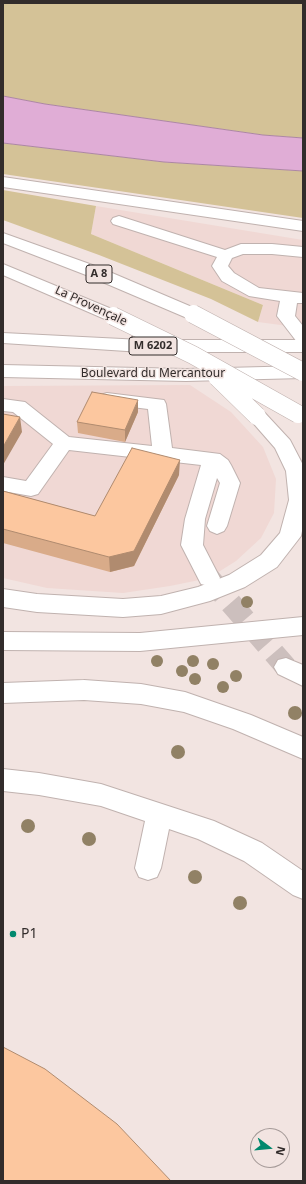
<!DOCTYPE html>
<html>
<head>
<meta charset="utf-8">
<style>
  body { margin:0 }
  #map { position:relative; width:306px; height:1184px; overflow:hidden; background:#f2e4e1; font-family:"Noto Sans",sans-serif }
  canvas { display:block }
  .frame { position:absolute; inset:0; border:4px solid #322c2b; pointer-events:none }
  .north { position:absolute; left:250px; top:1128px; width:40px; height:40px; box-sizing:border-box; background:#f2e4e1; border:1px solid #a59a98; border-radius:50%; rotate:106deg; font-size:11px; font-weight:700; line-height:16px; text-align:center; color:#322c2b }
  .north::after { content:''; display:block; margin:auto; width:14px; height:18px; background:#02896e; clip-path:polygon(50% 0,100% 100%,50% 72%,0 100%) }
</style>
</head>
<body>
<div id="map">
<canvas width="306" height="1184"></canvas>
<div class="frame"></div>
<div class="north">N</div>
</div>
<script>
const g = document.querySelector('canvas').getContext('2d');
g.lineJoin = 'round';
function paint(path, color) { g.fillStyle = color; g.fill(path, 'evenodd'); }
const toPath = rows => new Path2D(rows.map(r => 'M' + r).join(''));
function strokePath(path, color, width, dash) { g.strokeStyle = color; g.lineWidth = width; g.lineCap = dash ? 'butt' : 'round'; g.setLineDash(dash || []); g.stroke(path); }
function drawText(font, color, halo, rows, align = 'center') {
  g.font = font + ' "Noto Sans",sans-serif'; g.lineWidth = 3; g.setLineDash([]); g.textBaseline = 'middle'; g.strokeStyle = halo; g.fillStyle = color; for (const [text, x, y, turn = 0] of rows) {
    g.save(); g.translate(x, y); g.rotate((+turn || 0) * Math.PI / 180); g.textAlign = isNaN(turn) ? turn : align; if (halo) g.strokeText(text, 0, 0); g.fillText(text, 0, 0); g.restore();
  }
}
paint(toPath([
  [96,206,303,240,303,328,258,322,263,305,91,234],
  [190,385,231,412,263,447,276,479,274,513,261,538,236,561,209,578,170,586,123,593,47,588,3,578,3,386]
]), '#f0d8d4');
paint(toPath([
  [3,3,303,3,303,138,263,135,45,104,3,96],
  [3,143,164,162,303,171,303,218,3,174],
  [3,190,96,206,91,234,263,305,258,322,211,299,99,255,3,220]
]), '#d4c297');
const water = toPath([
  [3,96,45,104,263,135,303,138,303,171,164,162,3,143,3,96]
]);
paint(water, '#e0add6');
strokePath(water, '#ac86a3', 1);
strokePath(toPath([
  [209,578,286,667]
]), '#ccbfbd', 22, [22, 11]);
const minor = toPath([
  [119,216,225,250,241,244,272,244,303,247,303,257,272,254,243,254,232,258,228,266,234,273,259,288,303,293,303,303,297,303,295,316,303,326,303,343,297,342,277,316,280,301,249,296,222,281,212,266,217,257,113,224,111,221,113,218,119,216],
  [107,393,164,400,166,404,172,448,220,454,228,460,231,465,240,483,227,526,224,531,217,534,210,531,207,526,220,483,217,478,205,519,203,545,220,578,217,584,209,586,201,584,181,545,185,519,201,465,69,450,38,494,31,496,3,491,3,477,26,481,53,444,13,412,3,411,3,399,25,402,69,437,152,446,148,409,100,403,98,399,100,395,107,393],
  [286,658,303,665,303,686,278,674,274,667,278,660,286,658],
  [3,769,39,773,101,784,214,821,262,843,303,871,303,899,293,895,244,861,198,839,169,829,161,868,157,877,148,880,139,877,135,868,145,821,101,806,39,795,3,791,3,769]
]);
const major = toPath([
  [3,333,142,340,303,340,303,352,142,352,3,343,3,333],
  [3,365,186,369,303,366,303,378,186,381,3,377,3,365]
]);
const highway = toPath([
  [3,177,303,221,303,231,3,187,3,177],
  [3,233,98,267,199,310,202,314,199,318,193,319,187,318,86,275,3,243,3,233],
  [3,264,119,312,122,316,119,320,113,321,107,320,3,275,3,264],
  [257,410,264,412,290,440,303,465,303,526,301,536,277,567,245,587,210,601,161,614,123,617,37,612,3,607,3,589,37,594,123,599,161,596,198,587,229,575,261,555,280,533,289,500,286,471,275,448,247,416,250,412,257,410],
  [303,617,303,635,140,651,3,650,3,632,140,633,303,617],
  [84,680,141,684,185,692,251,715,303,737,303,759,233,729,184,712,141,704,84,700,3,703,3,683,84,680]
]);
strokePath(minor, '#c0b2af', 2);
strokePath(major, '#c0b2af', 2);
strokePath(highway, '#c0b2af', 2);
paint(minor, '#fff');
paint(major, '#fff');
paint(highway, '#fff');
const highwayBridge = toPath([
  [193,314,303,372],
  [113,316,193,355,298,414],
  [217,377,257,416]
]);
strokePath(highwayBridge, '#c0b2af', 19, []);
strokePath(highwayBridge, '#fff', 18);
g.fillStyle = '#918165';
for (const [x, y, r] of [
  [247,602,6],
  [157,661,6],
  [193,661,6],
  [213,664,6],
  [182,671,6],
  [236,676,6],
  [195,679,6],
  [223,687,6],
  [295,713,7],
  [178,752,7],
  [28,826,7],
  [89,839,7],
  [195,877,7],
  [240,903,7]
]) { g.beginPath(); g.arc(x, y, r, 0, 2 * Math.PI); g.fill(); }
paint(toPath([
  [138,412,125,442,78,433,77,422],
  [179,475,134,566,110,572,3,543,3,491,95,516]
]), '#d9ab89');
paint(toPath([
  [138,400,138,412,125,442,125,430],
  [20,417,22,432,3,465,3,447],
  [180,460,179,475,134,566,110,572,109,557]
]), '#b08b6f');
const building = toPath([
  [92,392,138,400,125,430,77,422,92,392],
  [3,414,20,417,3,447,3,414],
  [132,448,180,460,134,551,109,557,3,529,3,491,95,516,132,448],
  [3,1047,45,1069,117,1124,171,1181,3,1181,3,1047]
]);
paint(building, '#fcc79f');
strokePath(building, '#b08b6f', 1);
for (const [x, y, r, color] of [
  [13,934,4,"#02896e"]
]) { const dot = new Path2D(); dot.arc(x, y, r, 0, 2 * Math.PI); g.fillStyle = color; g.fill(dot); strokePath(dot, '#f2e4e1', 1.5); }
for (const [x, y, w] of [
  [99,274,26],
  [153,346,48]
]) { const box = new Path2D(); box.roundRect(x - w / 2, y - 9, w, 18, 3); g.fillStyle = '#f2e4e1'; g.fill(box); strokePath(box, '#322c2b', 1); }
drawText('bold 11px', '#322c2b', null, [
  ["A 8",99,274],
  ["M 6202",153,346]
]);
drawText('12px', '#322c2b', '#f2e4e1', [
  ["La Provençale",91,306,25],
  ["Boulevard du Mercantour",153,374]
]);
drawText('14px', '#322c2b', '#f2e4e1', [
  ["P1",21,934]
], 'left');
</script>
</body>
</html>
